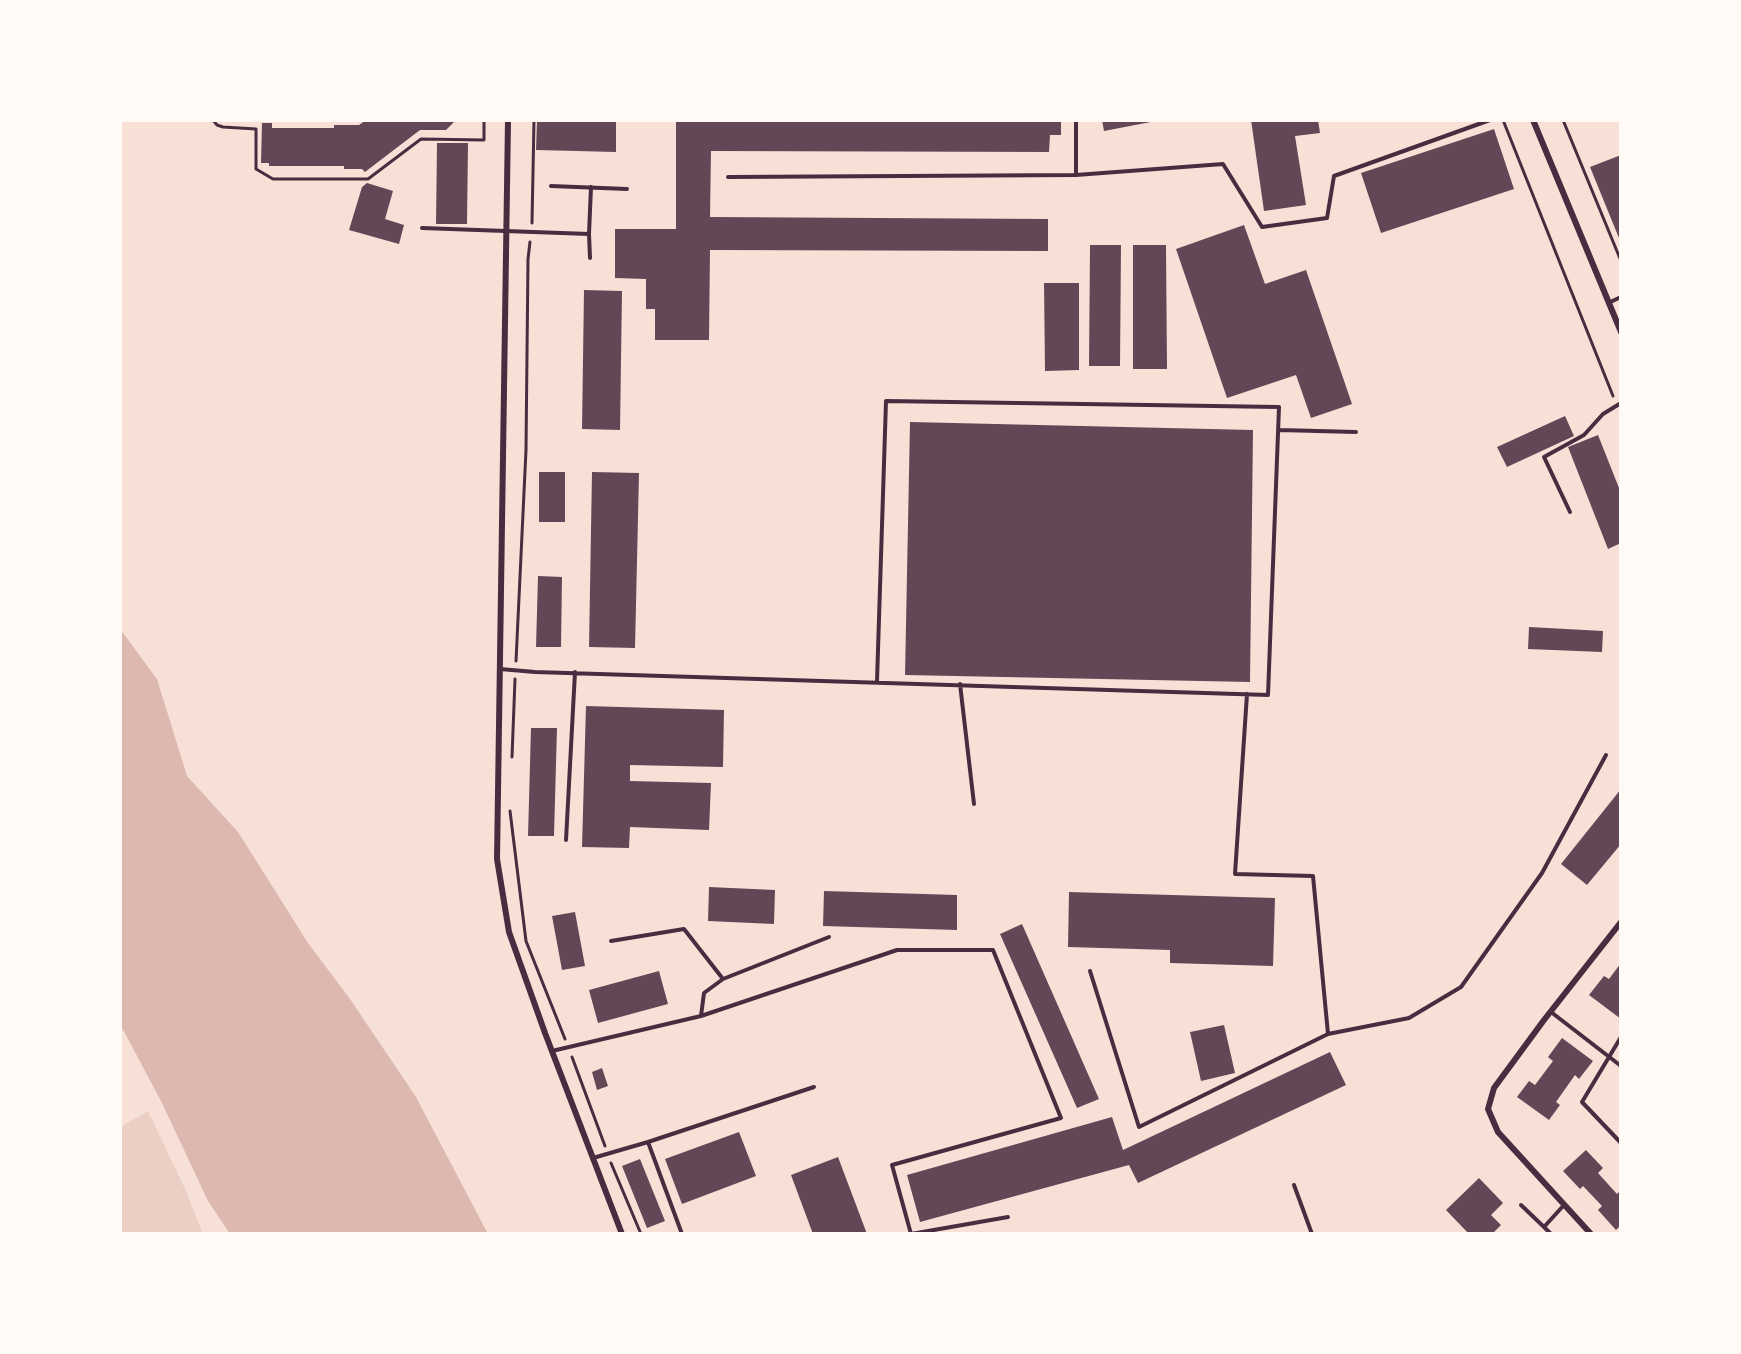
<!DOCTYPE html>
<html>
<head>
<meta charset="utf-8">
<style>
  body { margin:0 }
  #map { position:relative; width:1741px; height:1354px; overflow:hidden; background:#f7e1d7; font-family:"IBM Plex Sans",sans-serif }
  canvas { display:block }
  .frame { position:absolute; inset:0; border:122px solid #fffaf5; pointer-events:none }
</style>
</head>
<body>
<div id="map">
<canvas width="1741" height="1354"></canvas>
<div class="frame"></div>
</div>
<script>
const g = document.querySelector('canvas').getContext('2d');
g.lineJoin = 'round';
function paint(path, color) { g.fillStyle = color; g.fill(path, 'evenodd'); }
const toPath = rows => new Path2D(rows.map(r => 'M' + r).join(''));
function strokePath(path, color, width, dash) { g.strokeStyle = color; g.lineWidth = width; g.lineCap = dash ? 'butt' : 'round'; g.setLineDash(dash || []); g.stroke(path); }
paint(toPath([
  [148,1111,186,1191,203,1234,120,1234,120,1127]
]), '#ebcfc5');
paint(toPath([
  [120,629,157,679,187,776,238,832,308,943,350,999,416,1097,488,1234,230,1234,208,1201,161,1101,120,1024]
]), '#dcb8b0');
paint(toPath([
  [366,120,456,120,446,130,420,130,365,172,362,169,344,169,344,166,269,166,269,163,261,163,262,123,272,123,272,128,334,128,334,125,359,125],
  [537,120,616,120,616,152,536,150],
  [676,120,1061,120,1061,135,1050,135,1049,152,711,151,710,217,1048,219,1048,251,710,250,709,340,655,340,655,309,646,309,646,279,615,278,615,229,676,229],
  [1102,120,1156,120,1156,121,1104,131],
  [1251,120,1318,120,1320,133,1295,136,1306,205,1264,211],
  [1494,129,1514,189,1381,233,1361,173],
  [437,143,468,143,467,224,436,224],
  [1621,155,1621,243,1590,167],
  [367,183,393,191,385,219,404,225,399,244,349,230,362,187],
  [1244,225,1265,284,1306,270,1352,404,1311,418,1296,375,1227,398,1176,249],
  [1090,245,1121,245,1120,366,1089,366],
  [1133,245,1166,245,1167,369,1133,369],
  [1044,283,1079,283,1079,370,1045,371],
  [584,290,622,291,620,430,582,429],
  [1565,416,1574,436,1507,467,1497,447],
  [910,422,1253,430,1250,682,905,675],
  [1598,435,1621,493,1621,543,1608,549,1568,447],
  [539,472,565,472,565,522,539,522],
  [592,472,639,473,635,648,589,647],
  [538,576,562,577,561,647,536,647],
  [1529,627,1603,631,1602,652,1528,649],
  [586,706,724,710,723,767,630,765,630,781,711,783,709,830,630,827,629,848,582,847],
  [531,728,557,728,554,836,528,836],
  [1621,789,1621,844,1587,885,1561,864],
  [709,887,775,890,774,924,708,921],
  [824,891,957,895,957,930,823,926],
  [1069,892,1275,898,1273,966,1170,963,1170,950,1068,947],
  [575,912,585,966,562,970,552,916],
  [1022,924,1099,1099,1077,1108,1000,934],
  [1621,963,1621,1019,1589,995,1604,976,1609,979],
  [659,971,668,1004,598,1023,589,990],
  [1224,1025,1235,1073,1201,1081,1190,1032],
  [1562,1038,1593,1061,1579,1079,1575,1075,1556,1102,1560,1105,1549,1120,1517,1097,1529,1081,1535,1085,1553,1061,1548,1057],
  [1330,1052,1346,1085,1138,1183,1129,1165,920,1222,907,1175,1112,1117,1123,1150],
  [602,1068,608,1086,597,1090,592,1072],
  [739,1132,756,1176,682,1204,665,1159],
  [1586,1150,1603,1168,1598,1173,1617,1194,1621,1190,1621,1225,1616,1230,1598,1210,1602,1206,1583,1186,1580,1189,1563,1171],
  [838,1157,867,1234,813,1234,791,1175],
  [640,1159,665,1221,647,1228,622,1166],
  [1479,1178,1503,1203,1491,1215,1501,1225,1492,1234,1469,1234,1446,1210]
]), '#644757');
strokePath(toPath([
  [213,120,217,125,223,127,256,129,256,169,273,179,368,179,421,139,484,140,484,120],
  [1503,120,1613,396],
  [1563,120,1621,261],
  [532,223,534,120],
  [516,661,526,450,528,259,530,242],
  [512,757,515,679],
  [510,811,526,941,565,1039],
  [572,1057,605,1146],
  [611,1163,641,1234]
]), '#4a2c40', 3);
strokePath(toPath([
  [1076,175,1076,120],
  [728,177,1076,175,1223,164,1262,227,1327,218,1334,176,1490,120],
  [551,186,627,189],
  [422,228,589,234,590,258],
  [589,234,591,187],
  [1608,303,1621,297],
  [1279,430,1356,432],
  [1570,512,1544,457,1584,435,1603,414,1621,403],
  [500,669,535,672,1268,695,1279,407,886,401,877,681],
  [960,684,974,804],
  [1247,694,1235,874,1313,876,1328,1034,1409,1018,1461,987,1542,873,1606,755],
  [566,840,575,672],
  [611,941,684,929,723,979,704,993,701,1016],
  [1090,971,1139,1127,1328,1034],
  [723,979,829,937],
  [1551,1012,1621,1066],
  [1621,1037,1582,1102,1621,1143],
  [552,1051,701,1016,897,950,993,950,1061,1118,892,1165,911,1234,1008,1217],
  [648,1142,814,1087],
  [593,1158,648,1142,682,1234],
  [1294,1185,1312,1234],
  [1521,1205,1544,1227],
  [1551,1234,1544,1227,1564,1205]
]), '#4a2c40', 4);
strokePath(toPath([
  [508,120,497,859,509,932,545,1033,622,1234],
  [1533,120,1621,332],
  [1591,1234,1498,1132,1488,1109,1494,1088,1544,1020,1621,922]
]), '#4a2c40', 6);
</script>
</body>
</html>
